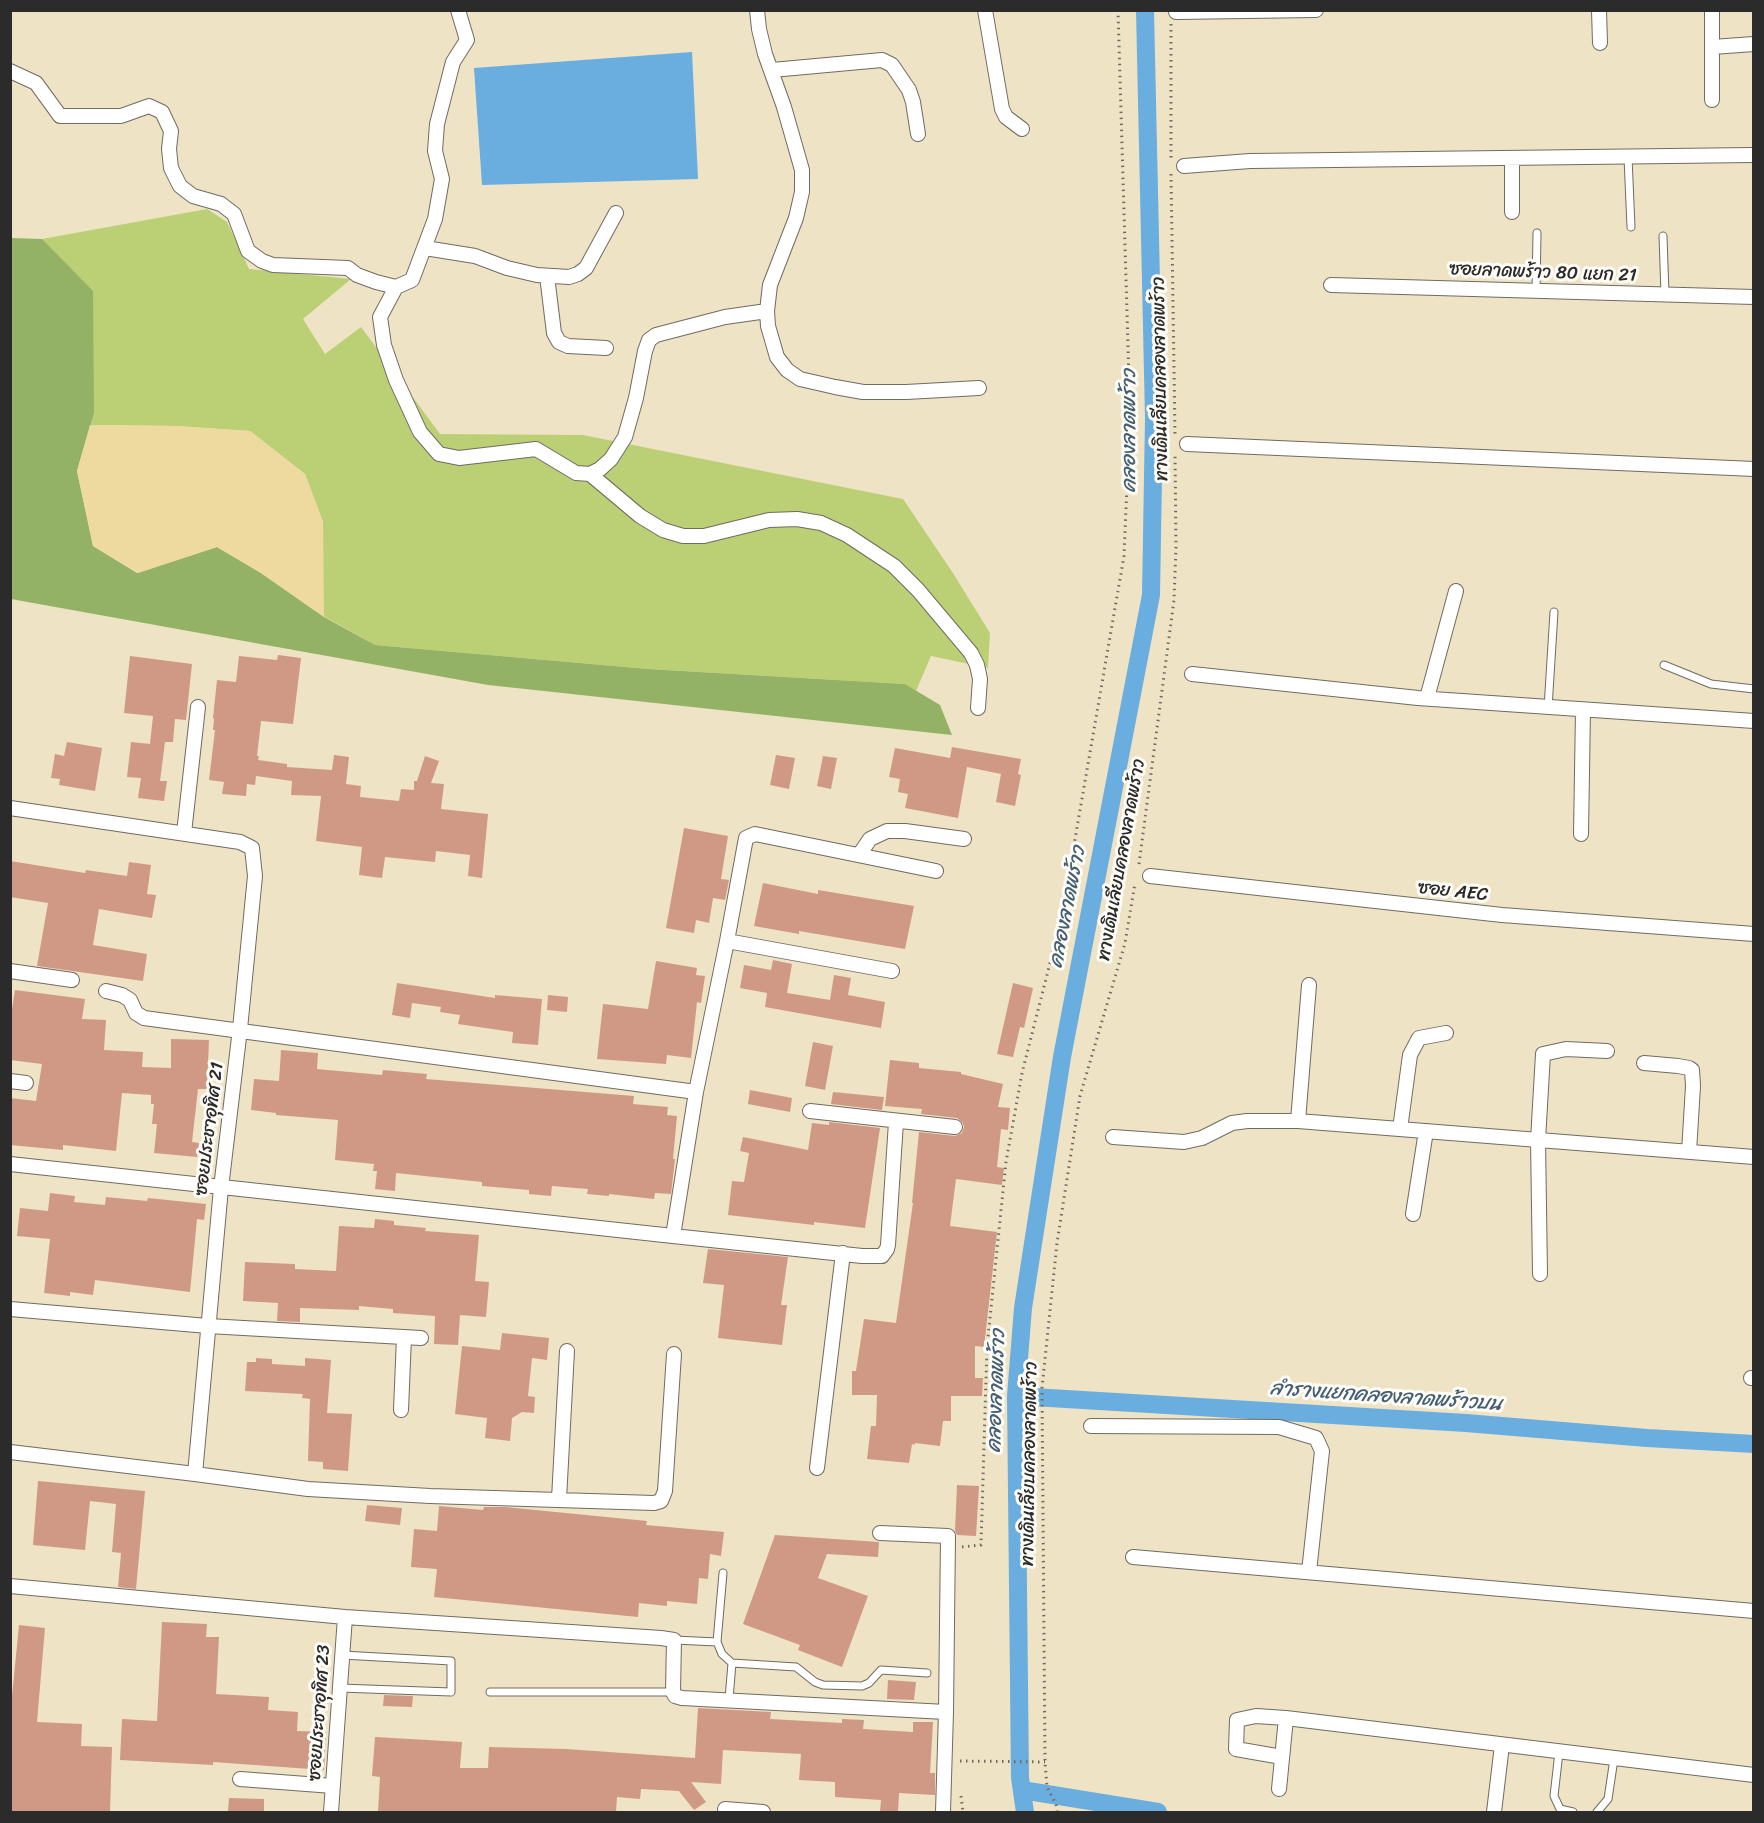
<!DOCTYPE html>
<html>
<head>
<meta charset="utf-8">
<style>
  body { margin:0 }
  #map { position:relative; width:1764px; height:1823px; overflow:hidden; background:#efe3c5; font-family:Sriracha,sans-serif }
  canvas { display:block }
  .frame { position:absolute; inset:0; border:12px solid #2b2b2b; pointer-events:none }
</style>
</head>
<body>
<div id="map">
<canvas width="1764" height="1823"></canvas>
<div class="frame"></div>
</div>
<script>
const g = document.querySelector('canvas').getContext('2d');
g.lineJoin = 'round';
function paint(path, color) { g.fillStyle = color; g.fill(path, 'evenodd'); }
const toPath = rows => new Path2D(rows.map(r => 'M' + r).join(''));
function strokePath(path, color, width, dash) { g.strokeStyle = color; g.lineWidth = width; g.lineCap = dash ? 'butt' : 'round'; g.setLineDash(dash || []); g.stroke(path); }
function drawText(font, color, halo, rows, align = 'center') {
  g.font = font + ' Sriracha,"Playpen Sans Thai",sans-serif'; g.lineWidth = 6; g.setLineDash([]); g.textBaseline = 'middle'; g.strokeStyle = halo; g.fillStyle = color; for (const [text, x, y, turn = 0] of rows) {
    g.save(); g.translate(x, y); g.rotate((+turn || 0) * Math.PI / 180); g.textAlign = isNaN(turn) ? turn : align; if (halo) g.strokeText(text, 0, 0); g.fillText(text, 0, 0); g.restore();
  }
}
paint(toPath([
  [207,209,227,222,249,269,351,279,303,319,325,354,361,327,440,434,583,435,903,499,953,573,990,633,988,668,931,656,916,691,905,684,648,669,375,645,318,613,323,522,305,474,250,431,176,426,90,425,94,413,42,239]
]), '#bbd075');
paint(toPath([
  [11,238,42,239,93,291,94,413,77,471,93,546,137,573,217,547,261,573,324,617,375,645,648,669,905,684,940,705,952,735,488,685,11,599]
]), '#94b266');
paint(toPath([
  [90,425,176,426,250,431,305,474,323,522,324,617,261,573,217,547,138,573,93,546,77,471]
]), '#eeda9e');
paint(toPath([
  [692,52,698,179,482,185,474,68]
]), '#6aaddf');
strokePath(toPath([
  [1016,1396,1466,1423,1647,1438,1754,1444],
  [1022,1790,1158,1812],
  [1025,1812,1020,1778,1016,1396,1023,1308,1062,1057,1151,595,1154,418,1145,10]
]), '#6aaddf', 18);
paint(toPath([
  [278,655,301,658,293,724,261,721,257,756,259,756,258,760,287,764,287,767,332,770,334,755,349,757,346,784,361,786,360,797,399,801,401,789,414,790,414,781,417,781,425,756,439,761,431,783,444,784,441,809,488,814,482,878,468,876,470,855,436,851,435,862,385,857,382,878,359,875,362,847,316,841,321,796,291,795,292,781,256,776,255,785,247,784,246,796,222,794,224,782,209,780,215,730,213,730,214,719,213,718,217,680,236,682,239,656,277,660],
  [130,656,192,664,186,720,175,719,173,742,165,742,160,781,167,781,164,801,138,798,141,778,127,777,131,742,150,744,153,716,124,713],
  [67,742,102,748,95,791,59,785,60,779,51,778,55,754,64,756],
  [952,747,1021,759,1018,774,1021,775,1015,806,996,802,1001,774,967,767,958,818,905,808,908,794,898,792,900,779,889,777,895,748,950,758],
  [776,755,795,758,789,789,770,785],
  [823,756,837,758,831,789,817,786],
  [684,828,728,836,721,879,729,880,725,900,713,898,709,923,696,920,694,933,666,928],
  [10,861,85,873,86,870,127,876,129,862,151,865,147,894,156,895,152,918,99,909,93,945,147,954,143,981,37,966,48,903,10,897],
  [763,883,818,894,818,890,914,906,905,949,799,931,799,934,754,926],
  [773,960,792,964,787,993,830,1000,834,975,851,978,848,995,885,1002,881,1028,765,1007,767,993,740,988,744,965,771,970],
  [656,961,697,968,696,975,705,976,701,1003,697,1002,691,1058,667,1055,666,1064,597,1059,603,1004,648,1009],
  [397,983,495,998,495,995,542,999,538,1045,512,1043,513,1032,458,1024,460,1015,440,1012,441,1007,412,1003,410,1018,392,1015],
  [1013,983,1033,988,1024,1028,1020,1027,1013,1057,997,1054],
  [15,990,85,999,82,1019,106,1020,104,1050,143,1052,142,1067,171,1068,171,1039,209,1040,207,1089,198,1089,192,1142,199,1143,197,1157,154,1153,157,1124,152,1124,154,1104,151,1104,151,1095,122,1093,116,1151,63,1145,63,1150,10,1145,10,1098,36,1101,42,1064,10,1060,10,1022],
  [548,995,568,997,567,1012,547,1010],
  [813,1042,833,1046,825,1090,805,1086],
  [281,1050,318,1053,317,1069,382,1075,383,1070,427,1074,426,1079,634,1096,633,1104,668,1107,667,1115,677,1116,673,1159,675,1159,671,1194,655,1193,654,1199,609,1194,609,1196,587,1194,588,1189,552,1186,551,1196,529,1194,529,1190,482,1186,482,1182,396,1173,395,1191,375,1189,377,1171,373,1171,374,1164,335,1160,338,1120,276,1115,276,1113,251,1110,254,1079,279,1081],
  [890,1060,919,1063,919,1068,961,1072,961,1074,1003,1084,998,1107,1010,1108,1008,1130,1001,1129,997,1167,1004,1168,1002,1185,956,1179,950,1226,997,1232,984,1347,975,1346,975,1378,983,1378,982,1396,951,1396,951,1421,943,1421,940,1446,915,1443,915,1445,912,1444,909,1463,867,1459,871,1426,876,1426,877,1395,852,1395,852,1371,856,1371,864,1319,896,1323,913,1203,912,1203,919,1132,955,1136,962,1133,964,1127,963,1123,957,1118,921,1114,922,1109,885,1106],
  [750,1090,792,1098,790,1112,748,1104],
  [833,1092,884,1097,882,1110,831,1104],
  [829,1122,880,1128,865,1228,814,1222,814,1225,728,1215,732,1181,744,1182,749,1153,740,1151,743,1137,808,1150,812,1123,829,1125],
  [50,1193,75,1196,74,1202,105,1205,106,1197,147,1201,148,1198,206,1204,204,1220,197,1219,190,1292,95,1280,93,1295,70,1292,70,1296,44,1293,50,1239,17,1236,20,1208,48,1211],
  [375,1219,394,1221,394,1225,426,1228,425,1231,479,1235,475,1281,489,1282,486,1317,460,1315,458,1345,434,1344,435,1316,393,1313,393,1309,359,1306,359,1310,300,1308,300,1322,277,1321,278,1303,243,1301,245,1262,295,1264,295,1269,336,1271,339,1226,374,1228],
  [708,1249,788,1257,781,1305,787,1305,782,1345,718,1338,724,1285,703,1283],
  [502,1333,549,1338,547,1360,532,1358,528,1396,535,1397,534,1413,522,1412,512,1418,510,1441,485,1438,487,1418,455,1414,462,1346,500,1350],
  [256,1358,272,1359,272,1364,305,1366,305,1358,331,1360,327,1413,352,1414,348,1471,323,1469,323,1462,308,1461,310,1399,302,1398,303,1394,245,1391,247,1362,256,1362],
  [38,1481,145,1491,136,1589,118,1587,121,1553,112,1552,116,1504,90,1501,85,1550,33,1545],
  [957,1485,979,1486,976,1536,957,1535,955,1531],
  [367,1505,402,1508,400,1525,365,1521],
  [439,1506,483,1510,484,1507,505,1507,647,1521,646,1525,724,1532,721,1556,710,1554,708,1579,699,1578,697,1604,667,1601,667,1606,639,1603,638,1617,434,1597,437,1569,411,1567,414,1529,437,1531],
  [775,1535,879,1542,878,1557,827,1554,818,1578,868,1596,842,1667,798,1650,800,1645,743,1624],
  [162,1622,207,1624,206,1637,219,1637,216,1694,269,1697,268,1710,298,1712,297,1731,326,1732,324,1770,213,1762,213,1765,120,1760,122,1719,157,1721],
  [19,1625,45,1628,37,1722,82,1724,81,1746,112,1747,110,1812,10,1812,10,1716],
  [888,1680,916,1682,914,1700,887,1699],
  [384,1695,413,1696,412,1707,383,1706],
  [698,1708,771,1712,770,1719,842,1723,842,1719,864,1720,863,1729,913,1732,913,1722,933,1722,930,1773,935,1773,935,1795,899,1793,898,1812,880,1812,881,1800,835,1797,835,1782,799,1780,801,1754,723,1750,721,1784,691,1782,706,1802,694,1810,679,1791,641,1789,640,1799,617,1797,616,1812,378,1812,380,1777,372,1776,375,1737,462,1742,460,1768,488,1768,489,1747,566,1749,695,1758],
  [229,1798,264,1799,264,1812,228,1812]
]), '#d09985');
const lane = toPath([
  [1628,157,1631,227],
  [1663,236,1665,294],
  [1536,291,1537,233],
  [1664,665,1711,684,1754,689],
  [1548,708,1554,612],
  [723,1573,717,1642,722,1654,732,1663],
  [674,1640,717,1642],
  [340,1688,451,1692,451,1661,342,1655],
  [490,1692,673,1692],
  [729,1699,732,1663,796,1667,815,1682,823,1685,862,1686,869,1683,881,1670,927,1673],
  [1559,1752,1554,1796,1560,1809,1573,1812],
  [1597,1812,1608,1799,1614,1759]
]);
const street = toPath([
  [757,10,759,29,765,54,784,107,802,170,802,192,796,218,770,285,767,311,768,326,777,357,787,370,800,379,835,387,863,392,906,392,979,388],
  [985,10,1002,109,1006,117,1022,129],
  [1599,10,1600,43],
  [1712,10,1712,100],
  [1176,12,1316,10],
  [1712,47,1754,44],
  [772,70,882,60,892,65,909,90,913,102,918,134],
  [10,71,36,83,60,116,121,116,149,106,162,112,171,131,169,149,171,168,180,186,193,196,221,204,234,214,248,251,262,261,273,265,348,268,357,275,376,282,396,287,412,280,435,219,442,179,435,151,437,124,453,62,467,40,458,10],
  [1512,159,1512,212],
  [1184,166,1250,161,1754,155],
  [425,248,475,256,507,268,537,275,569,277,578,274,586,268,616,213],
  [547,276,554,333,559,342,568,346,606,348],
  [1331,285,1754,297],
  [396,287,380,317,384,345,396,380,420,432,439,454,459,458,536,449,576,473,590,474,600,469,611,459,625,437,636,398,645,351,649,340,656,335,725,317,767,311],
  [1187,444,1754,469],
  [590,474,640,516,663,530,683,536,704,536,769,520,797,519,821,523,847,535,894,566,918,590,971,653,977,665,980,679,978,708],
  [1192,674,1418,698,1754,721],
  [1427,698,1456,591],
  [10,808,240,842,252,848,255,876,240,1029,221,1188,195,1474,10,1452],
  [184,833,198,707],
  [1581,834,1583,710],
  [859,855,870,839,887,831,905,831,964,839],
  [1150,876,1502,915,1754,934],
  [727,941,892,971],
  [10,971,72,980],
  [106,991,122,995,130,1000,136,1013,144,1018,696,1092],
  [1644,1063,1678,1066,1689,1068,1692,1070,1693,1086,1689,1152],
  [10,1081,26,1083],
  [810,1111,955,1127],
  [1298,1121,1309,985],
  [1400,1129,1410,1055,1419,1038,1446,1033],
  [1113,1137,1184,1142,1202,1138,1232,1123,1247,1121,1298,1121,1754,1157],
  [10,1164,673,1236,696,1092,727,941,746,838,755,834,936,871],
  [1413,1214,1426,1131],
  [673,1236,862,1256,882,1256,887,1249,888,1245,896,1122],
  [1540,1274,1538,1140,1543,1054,1566,1049,1607,1051],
  [10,1309,208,1326,421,1338],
  [1751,1378,1754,1378],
  [401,1410,404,1337],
  [1091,1426,1279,1427,1316,1438,1322,1451,1309,1572],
  [817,1468,843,1253],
  [195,1474,308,1489,430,1496,654,1503,661,1501,665,1491,674,1354],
  [559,1499,567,1351],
  [1133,1557,1754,1611],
  [10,1586,345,1617,661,1638,674,1640,673,1692,675,1696,682,1698,946,1712,948,1536,880,1533],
  [1282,1757,1236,1749,1237,1720,1256,1716,1286,1718,1754,1775],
  [240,1779,333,1786],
  [1279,1789,1286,1718],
  [725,1809,763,1812],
  [331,1812,345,1617],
  [943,1812,946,1712],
  [1494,1812,1502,1745]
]);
strokePath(lane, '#706b61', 9);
strokePath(street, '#706b61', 16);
strokePath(toPath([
  [1171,24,1171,159],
  [1171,174,1175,435],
  [1139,864,1174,600,1176,546,1175,453],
  [962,1547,981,1545,987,1347,1006,1162,1022,1073,1061,920,1124,556,1130,414,1118,10],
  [960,1761,1045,1762],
  [961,1796,963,1812],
  [1057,1812,1056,1804,1047,1787,1045,1762,1042,1388,1057,1243,1080,1096,1125,943,1135,883]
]), '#706b61', 3, [1.5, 4.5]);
strokePath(lane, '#fff', 7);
strokePath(street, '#fff', 14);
drawText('18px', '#2b2b2b', '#fdfcf7', [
  ["ซอยลาดพร้าว 80 แยก 21",1543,273,2],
  ["ทางเดินเลียบคลองลาดพร้าว",1161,379,-91],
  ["ทางเดินเลียบคลองลาดพร้าว",1122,860,-80],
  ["ซอย AEC",1453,892,6],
  ["ซอยประชาอุทิศ 21",210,1129,-83],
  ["ทางเดินเลียบคลองลาดพร้าว",1030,1464,-89],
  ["ซอยประชาอุทิศ 23",320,1713,-86]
]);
drawText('italic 20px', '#445f73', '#fdfcf7', [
  ["คลองลาดพร้าว",1130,431,-90],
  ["คลองลาดพร้าว",1068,907,-79],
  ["คลองลาดพร้าว",997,1391,-88],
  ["ลำรางแยกคลองลาดพร้าวบน",1386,1397,4]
]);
</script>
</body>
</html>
